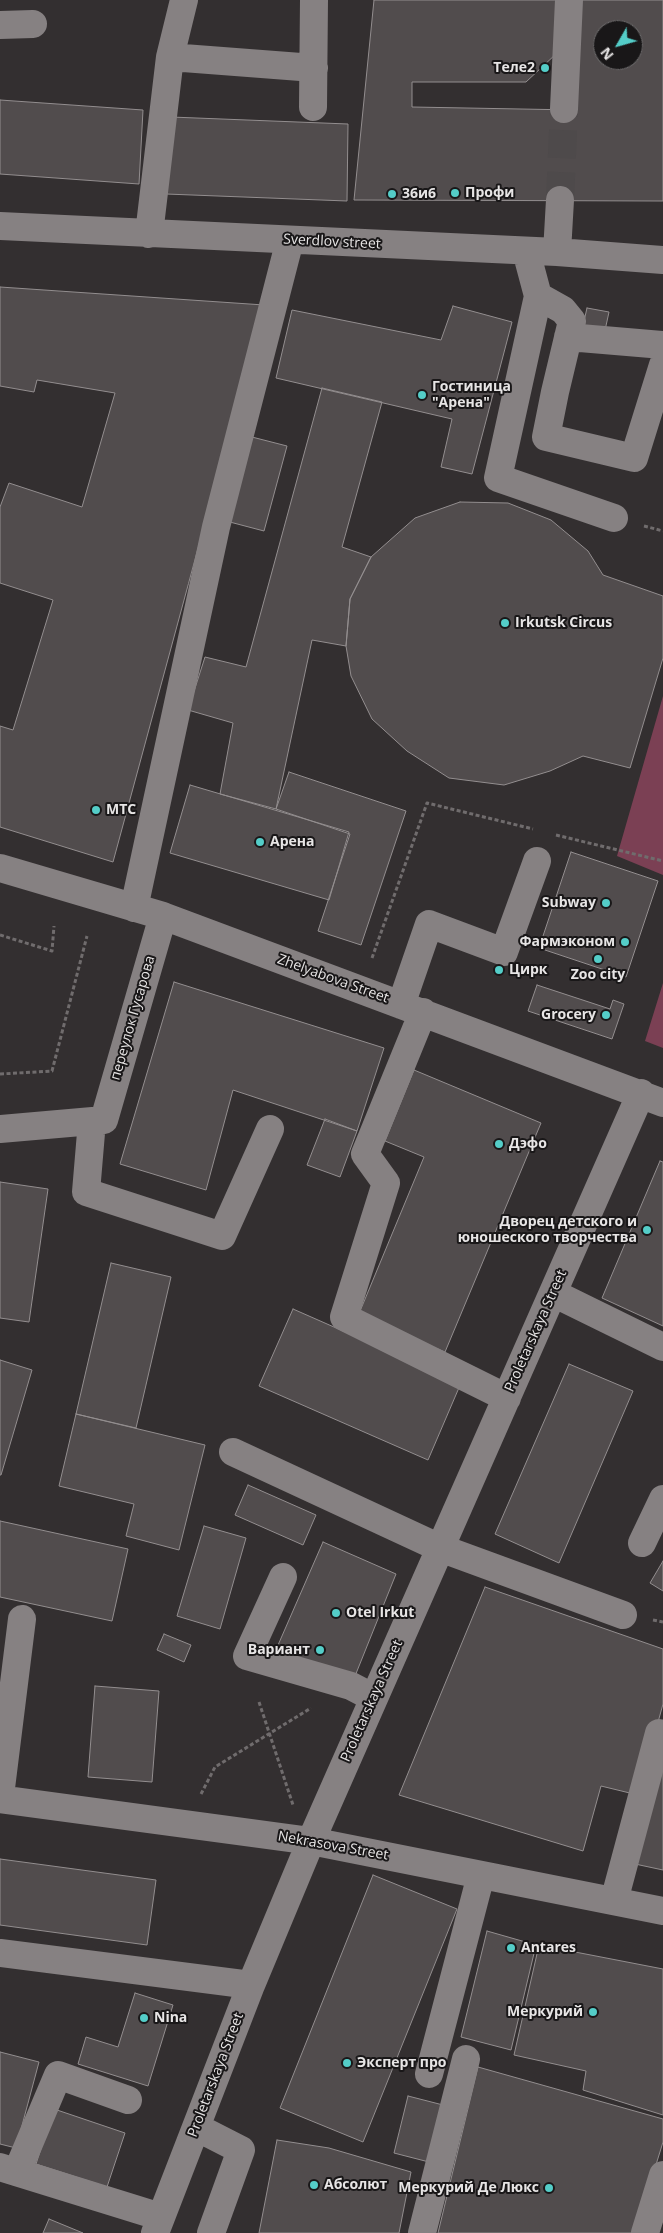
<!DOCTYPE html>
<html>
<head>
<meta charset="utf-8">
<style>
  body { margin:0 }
  #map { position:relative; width:663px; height:2233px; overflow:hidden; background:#332f30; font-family:"Open Sans",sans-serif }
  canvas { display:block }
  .north { position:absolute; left:593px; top:20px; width:50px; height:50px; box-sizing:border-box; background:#191718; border:1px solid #6b696a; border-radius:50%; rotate:232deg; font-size:14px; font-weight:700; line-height:20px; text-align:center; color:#e7e5e5 }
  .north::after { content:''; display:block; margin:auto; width:18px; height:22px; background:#54cdc8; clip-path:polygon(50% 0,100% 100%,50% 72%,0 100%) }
</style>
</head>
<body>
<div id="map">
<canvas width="663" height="2233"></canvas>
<div class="north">N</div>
</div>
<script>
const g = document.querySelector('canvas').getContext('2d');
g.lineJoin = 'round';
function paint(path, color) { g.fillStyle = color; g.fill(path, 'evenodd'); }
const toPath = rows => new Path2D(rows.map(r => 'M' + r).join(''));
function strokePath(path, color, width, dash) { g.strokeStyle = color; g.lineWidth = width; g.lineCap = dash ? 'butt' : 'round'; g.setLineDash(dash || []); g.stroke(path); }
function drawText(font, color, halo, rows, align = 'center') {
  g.font = font + ' "Open Sans",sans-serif'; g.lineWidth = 4; g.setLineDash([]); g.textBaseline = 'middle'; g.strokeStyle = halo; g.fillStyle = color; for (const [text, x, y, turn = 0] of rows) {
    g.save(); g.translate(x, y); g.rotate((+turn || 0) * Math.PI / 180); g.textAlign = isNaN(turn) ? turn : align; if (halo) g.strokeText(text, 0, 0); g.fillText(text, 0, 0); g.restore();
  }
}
paint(toPath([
  [663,696,663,875,617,856],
  [663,983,663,1048,645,1041]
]), '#7b4054');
const building = toPath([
  [374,0,559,0,557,53,526,82,412,82,412,107,575,110,579,0,663,0,663,201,354,200,374,0],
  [603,30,633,30,633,60,603,60,603,30],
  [0,100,143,110,139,184,0,174,0,100],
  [171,117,348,124,347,201,166,194,171,117],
  [0,287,264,305,113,862,0,827,0,726,13,730,53,600,0,583,0,507,9,483,82,507,115,393,37,380,34,392,0,386,0,287],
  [453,306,512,322,472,474,441,467,452,419,276,378,292,310,441,340,453,306],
  [587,308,609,312,604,335,582,330,587,308],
  [322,388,382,402,342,547,371,557,350,599,346,646,312,640,276,809,220,794,233,723,188,710,205,657,246,667,322,388],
  [248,436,287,446,264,531,226,521,248,436],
  [460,502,508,503,551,520,588,551,603,575,663,596,663,658,630,768,583,756,550,771,504,785,449,778,407,751,372,719,351,676,346,646,350,599,371,557,415,518,460,502],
  [289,772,406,811,361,945,318,931,350,834,276,809,289,772],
  [190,785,349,832,329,900,170,853,190,785],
  [571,852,658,881,626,977,539,948,571,852],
  [174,982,384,1048,357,1131,233,1090,206,1190,120,1164,174,982],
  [537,985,610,1009,613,1000,624,1004,612,1039,528,1011,537,985],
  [414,1070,541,1123,445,1352,358,1316,424,1157,385,1141,414,1070],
  [325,1119,357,1131,340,1177,307,1165,325,1119],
  [660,1161,663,1162,663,1326,602,1298,660,1161],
  [0,1182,48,1189,29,1322,0,1318,0,1182],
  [111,1263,171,1277,136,1428,76,1414,111,1263],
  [293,1309,461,1383,428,1460,259,1386,293,1309],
  [0,1360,32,1370,1,1475,0,1475,0,1360],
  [569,1364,633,1391,559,1563,495,1534,569,1364],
  [76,1414,205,1445,179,1550,126,1536,134,1504,59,1486,76,1414],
  [248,1485,316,1515,303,1545,235,1515,248,1485],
  [0,1521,128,1549,112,1621,0,1597,0,1521],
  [204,1526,246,1538,220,1629,177,1616,204,1526],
  [323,1542,396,1574,351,1686,275,1652,323,1542],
  [663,1561,663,1591,650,1583,663,1561],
  [485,1587,663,1649,663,1704,638,1795,601,1786,583,1851,399,1795,485,1587],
  [164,1634,191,1645,184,1662,157,1650,164,1634],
  [95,1686,159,1691,152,1782,88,1777,95,1686],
  [663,1738,663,1870,635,1864,663,1738],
  [0,1859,156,1880,147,1945,0,1925,0,1859],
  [373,1875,457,1909,363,2142,280,2108,373,1875],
  [487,1931,536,1945,511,2050,461,2037,487,1931],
  [539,1945,663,1969,663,2115,583,2090,586,2071,514,2055,539,1945],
  [135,1993,173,2005,148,2086,78,2064,86,2037,118,2047,135,1993],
  [0,2052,39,2062,16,2148,0,2144,0,2052],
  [478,2067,663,2119,663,2142,635,2233,438,2233,478,2067],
  [408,2096,443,2105,429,2162,394,2153,408,2096],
  [54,2109,125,2133,107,2187,36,2164,54,2109],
  [277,2140,329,2148,411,2172,399,2233,259,2233,277,2140],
  [49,2219,83,2233,43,2233,49,2219]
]);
paint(building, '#514c4d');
strokePath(building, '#938e8f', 1);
strokePath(toPath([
  [560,200,564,109]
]), '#4e4a4b', 28, [28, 14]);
strokePath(toPath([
  [644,526,663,531],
  [556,835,663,861],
  [0,935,52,951,54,926],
  [372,958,427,803,533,829],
  [0,1074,52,1071,87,936],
  [653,1620,663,1622],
  [259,1702,293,1805],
  [201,1794,215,1767,311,1708]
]), '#706c6d', 3, [4, 2.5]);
strokePath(toPath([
  [0,25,33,24],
  [170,57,184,0],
  [313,107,314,0],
  [564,109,569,0],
  [0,226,557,252,663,260],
  [149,234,170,57,314,68],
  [526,251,538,296,498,478,614,518],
  [557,252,560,200],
  [538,296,563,310,572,321,555,392,546,437,634,458,663,365],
  [568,337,663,345],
  [0,868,163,916,663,1103],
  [134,908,216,527,290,240],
  [401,1005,429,924,504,952,537,861],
  [423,1012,365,1154,386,1183,344,1317,507,1398],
  [92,1121,86,1192,222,1236,270,1129],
  [0,1129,104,1120,163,916],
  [553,1293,663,1347],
  [233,1452,440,1548,623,1615],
  [642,1543,663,1499],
  [283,1577,247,1656,351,1686,374,1698],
  [0,1796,22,1619],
  [0,1799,311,1841,663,1911],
  [614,1901,659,1733,663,1734],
  [0,1953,251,1985],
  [429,2074,481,1875],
  [196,2127,241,2150,211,2233],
  [0,2167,161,2217],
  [17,2172,58,2075,128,2100],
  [155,2233,251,1985,311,1841,641,1093],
  [422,2233,466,2059],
  [645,2233,663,2175]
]), '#868182', 28);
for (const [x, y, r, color] of [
  [545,68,5,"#54cdc8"],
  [455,193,5,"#54cdc8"],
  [392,194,5,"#54cdc8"],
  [422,395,5,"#54cdc8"],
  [505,623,5,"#54cdc8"],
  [96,810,5,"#54cdc8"],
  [260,842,5,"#54cdc8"],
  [606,903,5,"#54cdc8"],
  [625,942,5,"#54cdc8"],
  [598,959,5,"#54cdc8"],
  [499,970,5,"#54cdc8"],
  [606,1015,5,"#54cdc8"],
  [499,1144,5,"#54cdc8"],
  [647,1230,5,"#54cdc8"],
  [336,1613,5,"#54cdc8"],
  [320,1650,5,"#54cdc8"],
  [511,1948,5,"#54cdc8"],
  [593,2012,5,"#54cdc8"],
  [144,2018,5,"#54cdc8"],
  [347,2063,5,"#54cdc8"],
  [314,2185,5,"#54cdc8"],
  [549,2188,5,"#54cdc8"]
]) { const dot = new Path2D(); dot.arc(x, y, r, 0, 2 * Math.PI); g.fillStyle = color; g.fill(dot); strokePath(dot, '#191718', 2); }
drawText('bold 14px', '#e7e5e5', '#191718', [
  ["Теле2",535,68,"right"],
  ["Профи",465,193],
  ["36и6",402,194],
  ["Гостиница",432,387],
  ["\"Арена\"",432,403],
  ["Irkutsk Circus",515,623],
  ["МТС",106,810],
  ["Арена",270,842],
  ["Subway",596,903,"right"],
  ["Фармэконом",615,942,"right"],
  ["Цирк",509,970],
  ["Zoo city",598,975,"center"],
  ["Grocery",596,1015,"right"],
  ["Дэфо",509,1144],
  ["Дворец детского и",637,1222,"right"],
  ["юношеского творчества",637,1238,"right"],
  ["Otel Irkut",346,1613],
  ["Вариант",310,1650,"right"],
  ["Antares",521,1948],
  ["Меркурий",583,2012,"right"],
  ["Nina",154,2018],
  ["Эксперт про",357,2063],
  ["Абсолют",324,2185],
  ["Меркурий Де Люкс",539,2188,"right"]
], 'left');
drawText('14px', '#e7e5e5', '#191718', [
  ["Sverdlov street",332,242,3],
  ["Zhelyabova Street",333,979,20],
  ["переулок Гусарова",133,1018,-74],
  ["Proletarskaya Street",536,1331,-66],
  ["Proletarskaya Street",372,1701,-66],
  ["Nekrasova Street",333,1846,10],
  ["Proletarskaya Street",216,2075,-69]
]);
</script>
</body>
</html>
